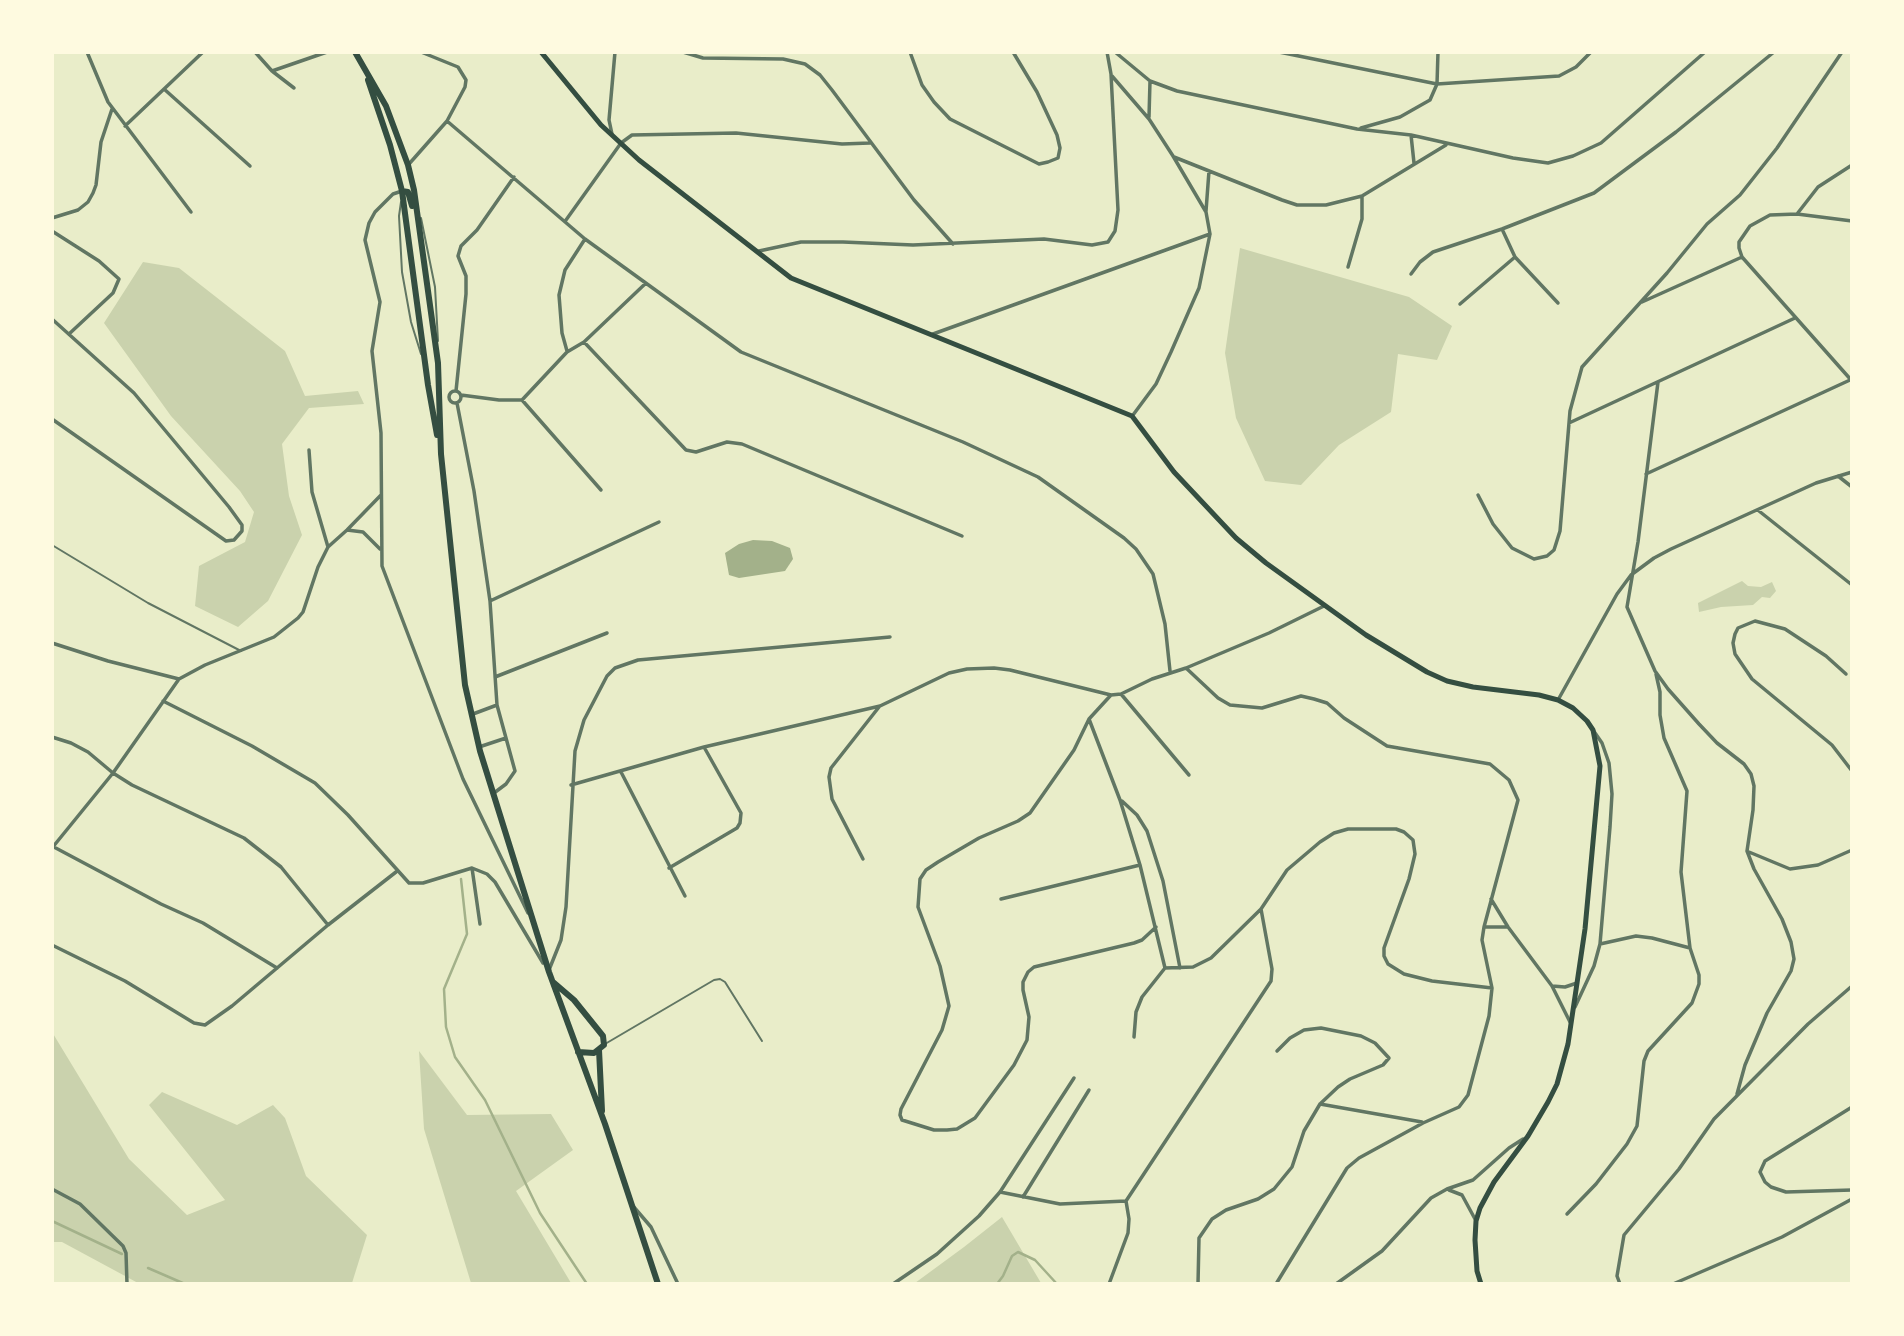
<!DOCTYPE html>
<html>
<head>
<meta charset="utf-8">
<style>
  body { margin:0 }
  #map { position:relative; width:1904px; height:1336px; overflow:hidden; background:#e9edc9; font-family:"DejaVu Sans",sans-serif }
  canvas { display:block }
  .frame { position:absolute; inset:0; border:54px solid #fefae0; pointer-events:none }
</style>
</head>
<body>
<div id="map">
<canvas width="1904" height="1336"></canvas>
<div class="frame"></div>
</div>
<script>
const g = document.querySelector('canvas').getContext('2d');
g.lineJoin = 'round';
function paint(path, color) { g.fillStyle = color; g.fill(path, 'evenodd'); }
const toPath = rows => new Path2D(rows.map(r => 'M' + r).join(''));
function strokePath(path, color, width, dash) { g.strokeStyle = color; g.lineWidth = width; g.lineCap = dash ? 'butt' : 'round'; g.setLineDash(dash || []); g.stroke(path); }
paint(toPath([
  [1240,248,1409,297,1452,326,1437,360,1398,354,1391,412,1339,445,1301,485,1265,481,1236,418,1225,353],
  [143,262,179,268,285,351,305,396,358,391,364,404,309,408,282,444,289,496,302,535,268,601,238,627,195,606,199,566,245,542,254,512,240,491,171,416,104,323],
  [1742,581,1748,586,1761,587,1772,582,1776,591,1770,598,1762,597,1753,605,1721,607,1699,612,1698,603],
  [52,1032,129,1159,187,1215,225,1200,149,1105,162,1092,237,1125,273,1105,285,1118,306,1176,367,1235,352,1283,138,1283,62,1242,53,1242],
  [419,1051,467,1115,551,1114,573,1150,516,1191,571,1283,471,1283,424,1129],
  [1002,1217,1041,1283,915,1283,964,1247]
]), '#cad2ad');
paint(toPath([
  [753,540,772,541,790,548,793,559,785,571,739,578,729,575,725,553,739,544]
]), '#a3b18a');
strokePath(toPath([
  [461,879,467,934,444,989,446,1027,455,1057,485,1100,540,1213,587,1284],
  [52,1221,122,1254],
  [148,1268,185,1284],
  [997,1284,1003,1276,1012,1256,1018,1252,1035,1260,1057,1284]
]), '#a3b18a', 2.5);
strokePath(toPath([
  [401,202,399,216,402,272,411,322,421,354],
  [421,218,435,287,438,341],
  [52,545,148,603,241,651],
  [605,1044,714,980,720,979,725,982,762,1041]
]), '#617663', 2);
strokePath(toPath([
  [87,52,108,102,191,212],
  [255,52,272,71,294,88],
  [683,52,703,58,783,59,805,64,820,75,832,90,914,200,953,244],
  [910,52,922,85,934,102,950,119,1039,164,1048,162,1058,158,1060,148,1057,135,1037,92,1013,52],
  [1115,52,1150,81,1177,91,1357,129,1411,135,1513,158,1548,163,1573,156,1601,143,1705,52],
  [1279,52,1437,84,1559,76,1576,67,1591,52],
  [272,71,327,52],
  [1112,76,1149,119,1173,156,1206,212,1210,234,1199,288,1171,352,1156,384,1133,415],
  [164,89,250,166],
  [1149,117,1150,81],
  [447,121,585,239,741,352,963,442,1038,477,1124,538,1136,549,1153,574,1165,624,1170,671],
  [125,126,203,52],
  [1361,128,1400,117,1430,100,1437,84,1438,52],
  [612,134,609,120,615,52],
  [1411,135,1414,163],
  [1174,157,1282,200,1297,205,1326,205,1362,196,1446,145],
  [409,164,447,121,465,87,466,80,458,67,421,52],
  [402,191,393,194,375,212,369,223,365,240,380,302,372,351,381,433,382,566,463,779,528,913],
  [1206,211,1209,171],
  [1797,214,1818,187,1852,165],
  [52,218,78,210,88,202,93,193,96,185,101,142,112,109],
  [566,220,621,143,632,135,736,133,842,144,870,143],
  [1852,221,1797,214,1770,215,1750,226,1739,242,1739,248,1742,257,1852,381],
  [1502,229,1515,257,1558,303],
  [52,231,99,261,119,279,113,293,69,334],
  [759,251,801,242,843,242,913,245,1044,239,1092,245,1108,242,1115,231,1118,210,1111,74,1107,52],
  [1348,267,1362,219,1362,196],
  [1411,274,1420,262,1433,252,1502,229,1594,193,1676,132,1774,52],
  [1642,302,1742,257],
  [1460,304,1515,257],
  [52,319,134,393,229,507,242,525,242,531,234,540,226,541,52,419],
  [933,334,1210,234],
  [584,342,686,450,696,452,727,442,742,444,962,536],
  [567,351,562,333,559,295,565,270,585,239],
  [1658,382,1638,542,1627,607,1655,671,1668,689,1699,724,1717,743,1744,764,1751,774,1754,786,1753,810,1747,851,1754,869,1782,919,1791,942,1794,959,1791,971,1767,1013,1745,1065,1737,1094],
  '449 397a6 6 0 1 1 12 0a6 6 0 1 1-12 0Z',
  [456,391,466,294,466,276,458,256,461,246,477,230,514,177],
  [461,395,499,400,522,400,567,352,584,342,646,283],
  [522,400,601,490],
  [457,403,474,491,490,601,497,705,515,771,506,784,494,793],
  [1569,423,1795,318],
  [309,450,312,492,328,547],
  [1646,474,1850,380],
  [1838,476,1852,487],
  [1478,495,1493,524,1512,548,1534,559,1547,556,1554,550,1560,531,1570,411,1582,367,1667,273,1707,224,1740,195,1777,148,1842,52],
  [1759,511,1852,585],
  [347,530,363,532,380,549],
  [490,601,659,522],
  [52,643,108,661,179,679],
  [1186,668,1218,698,1230,705,1262,708,1301,696,1314,699,1327,703,1344,718,1387,746,1490,764,1509,780,1518,800,1484,927,1482,940,1492,988,1489,1016,1468,1095,1459,1107,1423,1123,1359,1158,1347,1168,1276,1284],
  [1846,674,1826,656,1785,629,1755,621,1738,628,1735,634,1733,643,1735,654,1752,679,1832,745,1852,771],
  [495,677,607,633],
  [1121,694,1189,775],
  [1111,695,1089,719,1074,750,1030,813,1018,821,979,838,938,862,926,870,920,879,918,907,940,966,949,1006,942,1030,901,1109,900,1115,902,1120,934,1130,947,1130,957,1129,975,1118,1014,1065,1027,1040,1029,1017,1023,990,1023,982,1028,972,1034,967,1134,943,1142,940,1156,927],
  [1558,700,1617,594,1631,575,1654,558,1671,549,1816,483,1852,472],
  [163,701,252,746,315,783,348,815,409,883,423,883,472,868,487,874,495,882,543,963],
  [473,714,497,705],
  [1089,719,1120,800,1140,865,1165,968,1142,997,1136,1012,1134,1037],
  [52,737,71,743,88,752,113,773,132,785,244,838,281,867,328,925],
  [479,747,506,738],
  [621,772,685,896],
  [571,785,704,747,880,706,949,673,967,669,994,668,1010,670,1111,695,1121,694,1152,679,1186,668,1269,633,1324,606],
  [1122,801,1137,815,1147,831,1163,881,1180,968],
  [52,846,161,904,203,923,277,968],
  [52,848,113,773,179,679,205,665,274,637,298,618,303,612,318,567,328,547,347,530,381,495],
  [1749,852,1790,869,1818,865,1852,850],
  [863,859,832,799,829,777,831,768,879,707],
  [472,868,480,924],
  [669,868,737,828,740,823,741,813,704,747],
  [1001,899,1140,865],
  [1491,899,1508,927,1552,986,1570,1022],
  [1484,927,1508,927],
  [1600,944,1636,936,1652,938,1690,948],
  [52,945,125,981,194,1023,205,1025,232,1006,328,925,396,872],
  [1165,968,1193,967,1211,958,1261,909,1287,870,1320,842,1334,833,1348,829,1396,829,1404,832,1413,840,1415,854,1409,879,1384,948,1384,956,1388,964,1404,974,1432,981,1492,988],
  [549,970,561,940,566,907,575,751,584,720,607,676,615,668,638,660,890,637],
  [1552,986,1565,987,1577,983],
  [1575,1007,1594,966,1600,944,1610,827,1612,794,1609,763,1602,743,1593,730],
  [1320,1104,1422,1122],
  [1852,1107,1765,1161,1760,1172,1765,1182,1771,1187,1786,1192,1852,1190],
  [52,1189,80,1204,123,1246,126,1253,127,1284],
  [1449,1190,1462,1195,1475,1219],
  [1000,1192,1060,1204,1126,1201],
  [1023,1197,1089,1090],
  [633,1206,651,1227,678,1284],
  [1567,1214,1596,1184,1627,1144,1637,1126,1644,1061,1648,1051,1692,1003,1699,984,1699,975,1690,948,1681,872,1687,791,1664,738,1660,715,1660,692,1656,674],
  [893,1284,937,1254,979,1216,1000,1192,1074,1078],
  [1109,1284,1128,1233,1129,1219,1126,1201,1271,981,1272,969,1261,909],
  [1198,1284,1199,1238,1212,1219,1226,1210,1258,1199,1274,1189,1292,1167,1304,1131,1320,1104,1338,1087,1350,1079,1383,1065,1389,1058,1375,1043,1361,1036,1321,1028,1304,1030,1290,1038,1277,1051],
  [1336,1284,1382,1251,1431,1198,1447,1189,1473,1180,1509,1148,1523,1139],
  [1620,1284,1617,1276,1624,1235,1679,1169,1714,1119,1808,1024,1852,986],
  [1673,1284,1782,1237,1852,1199]
]), '#617663', 3.5);
strokePath(toPath([
  [541,52,601,125,639,160,791,278,1132,416,1174,472,1236,538,1266,563,1366,635,1427,672,1447,681,1473,687,1539,695,1558,700,1573,708,1587,721,1593,730,1600,766,1585,929,1568,1044,1557,1084,1548,1102,1528,1136,1494,1182,1480,1208,1476,1221,1475,1240,1477,1271,1481,1284]
]), '#344e41', 5);
strokePath(toPath([
  [355,52,386,106,408,165,414,190,438,363,441,454,465,685,480,751,549,972,605,1124,658,1284],
  [368,80,390,145,402,191,428,385,437,435],
  [402,191,408,192,412,206],
  [553,982,574,1000,603,1036,604,1045,594,1053,578,1052],
  [599,1050,602,1111]
]), '#344e41', 6);
</script>
</body>
</html>
